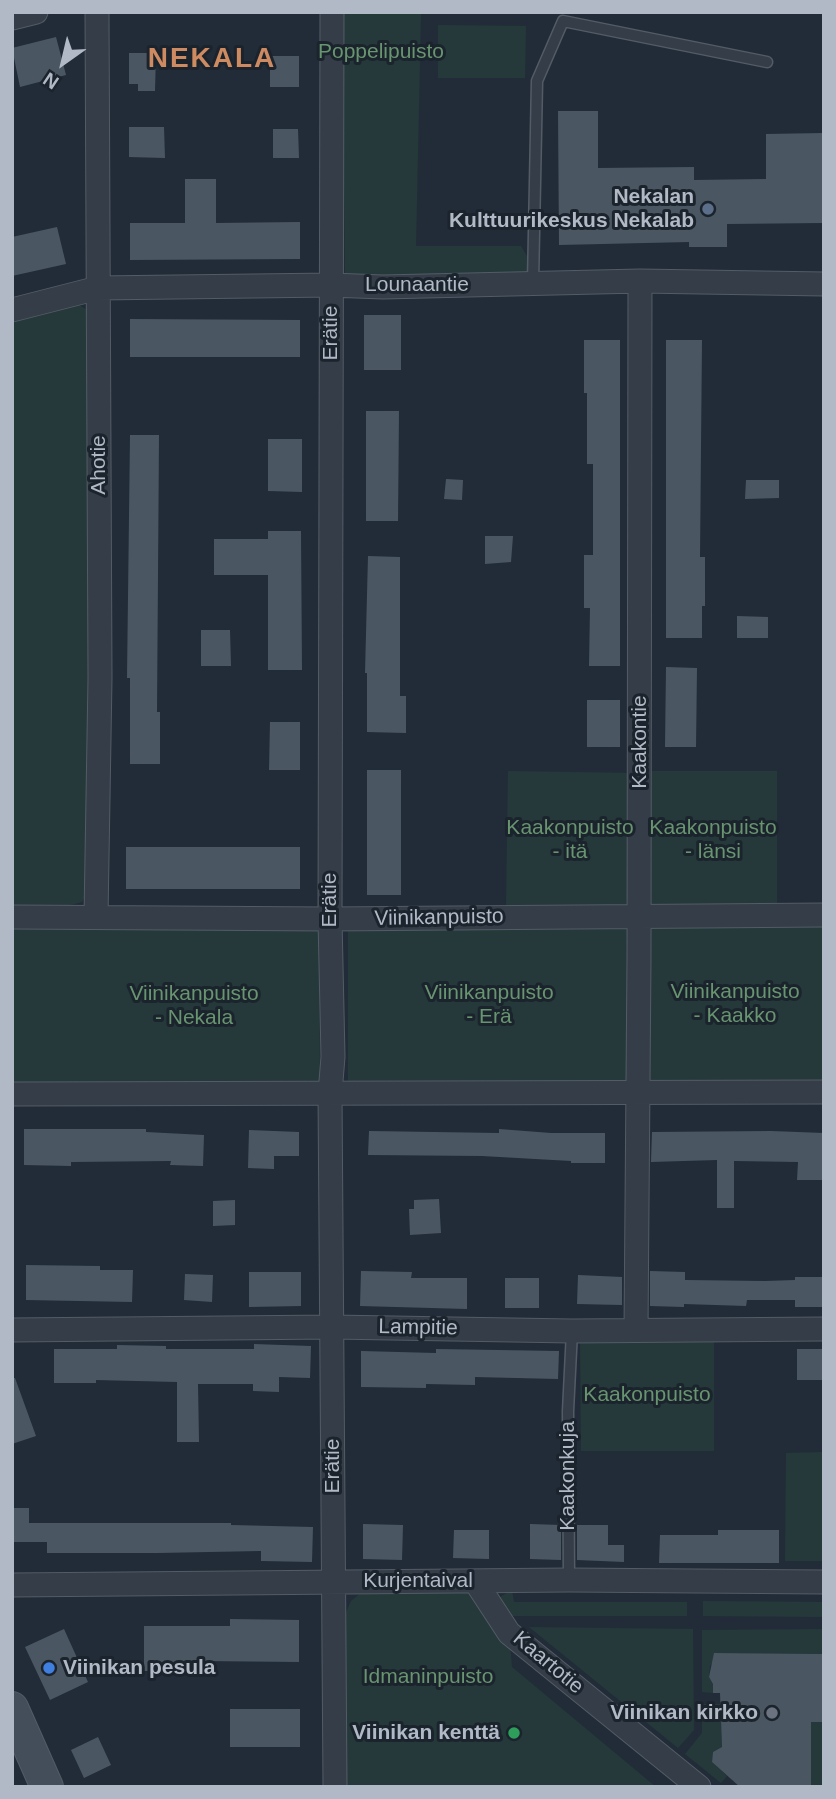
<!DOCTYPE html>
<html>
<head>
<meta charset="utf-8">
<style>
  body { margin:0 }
  #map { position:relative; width:836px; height:1799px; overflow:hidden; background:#222c38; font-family:Arial,sans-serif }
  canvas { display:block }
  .frame { position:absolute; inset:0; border:14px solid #b0b9c5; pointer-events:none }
  .north { position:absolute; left:28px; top:28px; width:70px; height:70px; -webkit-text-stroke:5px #1b232d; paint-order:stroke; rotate:214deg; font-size:19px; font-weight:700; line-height:28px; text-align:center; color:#b0b9c5 }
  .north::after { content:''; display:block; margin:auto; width:24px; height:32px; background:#b0b9c5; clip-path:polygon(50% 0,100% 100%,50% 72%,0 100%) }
</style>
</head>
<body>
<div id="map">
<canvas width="836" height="1799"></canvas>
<div class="frame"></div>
<div class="north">N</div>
</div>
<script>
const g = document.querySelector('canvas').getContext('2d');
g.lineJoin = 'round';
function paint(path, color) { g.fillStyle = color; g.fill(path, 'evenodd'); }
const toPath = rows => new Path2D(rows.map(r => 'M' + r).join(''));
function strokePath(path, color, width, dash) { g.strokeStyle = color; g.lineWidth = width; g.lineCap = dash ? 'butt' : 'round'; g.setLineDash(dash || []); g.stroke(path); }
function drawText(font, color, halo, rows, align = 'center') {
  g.font = font + ' Arial,sans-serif'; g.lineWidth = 6; g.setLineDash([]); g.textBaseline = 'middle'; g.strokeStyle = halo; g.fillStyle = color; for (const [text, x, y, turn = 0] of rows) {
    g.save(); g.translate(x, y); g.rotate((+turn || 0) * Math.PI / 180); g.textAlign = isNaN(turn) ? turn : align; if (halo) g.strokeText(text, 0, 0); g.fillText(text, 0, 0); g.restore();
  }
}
paint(toPath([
  [342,12,421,12,416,246,521,246,538,275,345,275],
  [438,25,526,26,525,78,438,78],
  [78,304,90,312,89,891,82,902,70,905,12,906,12,321],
  [508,771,634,773,632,909,506,907],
  [650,771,777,771,777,909,650,909],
  [647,927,824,927,824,1082,647,1081],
  [100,928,319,929,320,1086,145,1082,12,1084,12,929],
  [348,928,629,928,630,1082,348,1082],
  [580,1339,714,1339,714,1451,581,1451],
  [824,1452,824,1561,785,1561,786,1453],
  [512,1590,514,1602,687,1602,687,1616,507,1616,499,1604,500,1597],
  [470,1591,510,1643,512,1667,656,1787,345,1787,345,1615,351,1601,362,1592],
  [703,1601,824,1602,824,1617,703,1616],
  [529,1627,693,1629,694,1730,678,1748],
  [824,1629,824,1654,714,1653,714,1661,710,1666,709,1677,713,1684,713,1693,702,1692,702,1630],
  [702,1704,721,1704,722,1747,713,1752,712,1762,727,1776,721,1783,685,1754,702,1733],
  [811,1722,824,1722,824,1787,811,1787]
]), '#25393a');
paint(toPath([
  [56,37,66,75,20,87,12,48],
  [129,53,156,53,155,91,138,91,138,84,129,84],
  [270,56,299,56,299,87,270,87],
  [558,111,598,111,598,168,694,167,694,180,766,179,766,134,824,133,824,223,727,224,727,247,689,247,689,242,559,245],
  [129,127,164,127,165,158,129,157],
  [273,129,298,129,299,158,273,158],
  [185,179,216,179,216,223,300,222,300,259,130,260,130,223,185,223],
  [57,227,66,264,12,276,12,237],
  [364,315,401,315,401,370,364,370],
  [130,319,300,320,300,357,130,357],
  [584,340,620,340,620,666,589,666,590,608,584,608,584,555,593,555,593,464,587,464,587,393,584,393],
  [666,340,702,340,700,557,705,557,705,606,702,606,702,638,666,638],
  [366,411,399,411,398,521,366,521],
  [130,435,159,435,157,712,160,712,160,764,130,764,130,678,127,678],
  [268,439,302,439,302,492,268,491],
  [446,479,463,480,462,500,444,499],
  [746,480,779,480,779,498,745,499],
  [268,531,301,531,302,670,268,670,268,575,214,575,214,539,268,539],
  [485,536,513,536,511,562,485,564],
  [368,556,400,557,400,696,406,696,406,733,367,732,367,673,365,673],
  [737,616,768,617,768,638,737,638],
  [201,630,230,630,231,666,201,666],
  [666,667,697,668,696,747,665,747],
  [587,700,620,700,620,747,587,747],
  [270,722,300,722,300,770,269,770],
  [367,770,401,770,401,895,367,895],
  [126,847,300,847,300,889,126,889],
  [24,1129,146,1129,146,1132,204,1135,203,1166,170,1165,171,1161,71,1162,71,1166,24,1165],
  [499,1129,551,1133,605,1133,605,1163,571,1163,571,1161,482,1156,368,1155,369,1131,499,1133],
  [249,1130,299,1132,299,1156,274,1156,274,1169,248,1168],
  [771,1131,824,1133,824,1180,797,1180,798,1162,734,1161,734,1208,717,1208,717,1160,651,1162,652,1132],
  [439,1199,441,1233,410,1235,409,1209,414,1209,414,1200],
  [235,1200,235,1225,213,1226,213,1201],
  [26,1265,100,1266,100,1270,133,1270,132,1302,26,1300],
  [361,1271,412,1272,411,1278,467,1278,467,1309,360,1306],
  [650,1271,685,1272,685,1280,765,1281,795,1280,795,1277,824,1277,824,1307,795,1307,795,1300,747,1300,746,1306,684,1304,684,1307,650,1306],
  [249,1272,301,1272,301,1306,249,1307],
  [185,1274,213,1275,212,1302,184,1300],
  [578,1275,622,1277,622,1305,577,1304],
  [505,1278,539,1278,539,1308,505,1308],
  [254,1344,311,1346,310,1378,279,1377,279,1392,253,1391,253,1384,198,1384,199,1442,177,1442,177,1382,96,1380,96,1383,54,1383,54,1349,117,1349,117,1345,166,1346,166,1349,254,1349],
  [436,1349,559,1351,558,1379,475,1377,475,1385,426,1384,426,1388,361,1387,361,1351,436,1353],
  [797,1349,824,1349,824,1380,797,1380],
  [12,1378,15,1378,36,1436,12,1444],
  [12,1508,29,1508,29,1523,231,1523,231,1525,313,1527,312,1562,261,1561,261,1551,157,1553,47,1553,47,1542,12,1542],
  [363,1524,403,1525,402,1560,363,1559],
  [530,1524,561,1525,561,1560,530,1559],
  [577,1525,608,1525,608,1545,624,1545,624,1562,577,1560],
  [454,1530,489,1530,489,1559,453,1558],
  [718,1530,779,1530,779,1563,659,1563,660,1535,718,1535],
  [230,1619,299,1620,299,1662,201,1661,201,1671,144,1671,144,1626,230,1626],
  [64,1629,88,1682,50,1700,25,1647],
  [714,1653,824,1654,824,1722,811,1722,811,1787,740,1787,712,1762,713,1752,722,1747,720,1693,713,1693,713,1684,709,1677],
  [230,1709,300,1709,300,1747,230,1747],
  [98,1737,111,1765,84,1778,71,1750]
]), '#4a5763');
const lane = toPath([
  [533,283,537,81,563,21,767,62],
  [569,1580,568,1411,572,1331]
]);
const street = toPath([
  [332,12,330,919,333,1057,330,1093,335,1787],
  [12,18,36,12],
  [12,310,98,288,331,285,383,287,640,281,824,284],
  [12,917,330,919,824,915],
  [96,917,100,678,97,12],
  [12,1094,824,1092],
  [636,1329,639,958,640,281],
  [12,1330,332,1327,572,1331,824,1329],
  [475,1581,509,1633,699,1787],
  [12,1585,569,1580,824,1582]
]);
const secondary = toPath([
  [12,1708,47,1787]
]);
strokePath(lane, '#535c66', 13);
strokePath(street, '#535c66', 25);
strokePath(secondary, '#535c66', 34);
strokePath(lane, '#353e48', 10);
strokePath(street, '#353e48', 23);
strokePath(secondary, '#444e5b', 32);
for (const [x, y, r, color] of [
  [708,209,7,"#5c6f8a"],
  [49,1668,7,"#3f7fe0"],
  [772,1713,7,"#6b7280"],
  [514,1733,7,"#2e9e5b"]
]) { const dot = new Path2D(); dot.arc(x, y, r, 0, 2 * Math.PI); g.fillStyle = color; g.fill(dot); strokePath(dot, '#1b232d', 2.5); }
drawText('21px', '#689470', '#1b232d', [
  ["Poppelipuisto",381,52],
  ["Kaakonpuisto",570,828],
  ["- itä",570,852],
  ["Kaakonpuisto",713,828],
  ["- länsi",713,852],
  ["Viinikanpuisto",735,992],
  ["- Kaakko",735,1016],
  ["Viinikanpuisto",489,993],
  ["- Erä",489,1017],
  ["Viinikanpuisto",194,994],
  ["- Nekala",194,1018],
  ["Kaakonpuisto",647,1395],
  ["Idmaninpuisto",428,1677]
]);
drawText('bold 21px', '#b0b9c5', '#1b232d', [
  ["Nekalan",694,197],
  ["Kulttuurikeskus Nekalab",694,221],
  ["Viinikan pesula",63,1668,"left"],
  ["Viinikan kirkko",758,1713],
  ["Viinikan kenttä",500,1733]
], 'right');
drawText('21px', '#b0b9c5', '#1b232d', [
  ["Lounaantie",417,285],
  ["Erätie",331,333,-90],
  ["Ahotie",99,465,-90],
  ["Kaakontie",640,742,-90],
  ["Erätie",330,900,-90],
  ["Viinikanpuisto",439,918,-1],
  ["Lampitie",418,1328,1],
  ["Erätie",333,1466,-90],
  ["Kaakonkuja",568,1476,-90],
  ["Kurjentaival",418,1581],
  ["Kaartotie",548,1663,40]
]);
g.letterSpacing = '2px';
drawText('bold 28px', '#ce8b61', '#1b232d', [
  ["NEKALA",212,59]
]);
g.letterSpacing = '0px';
</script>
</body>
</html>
